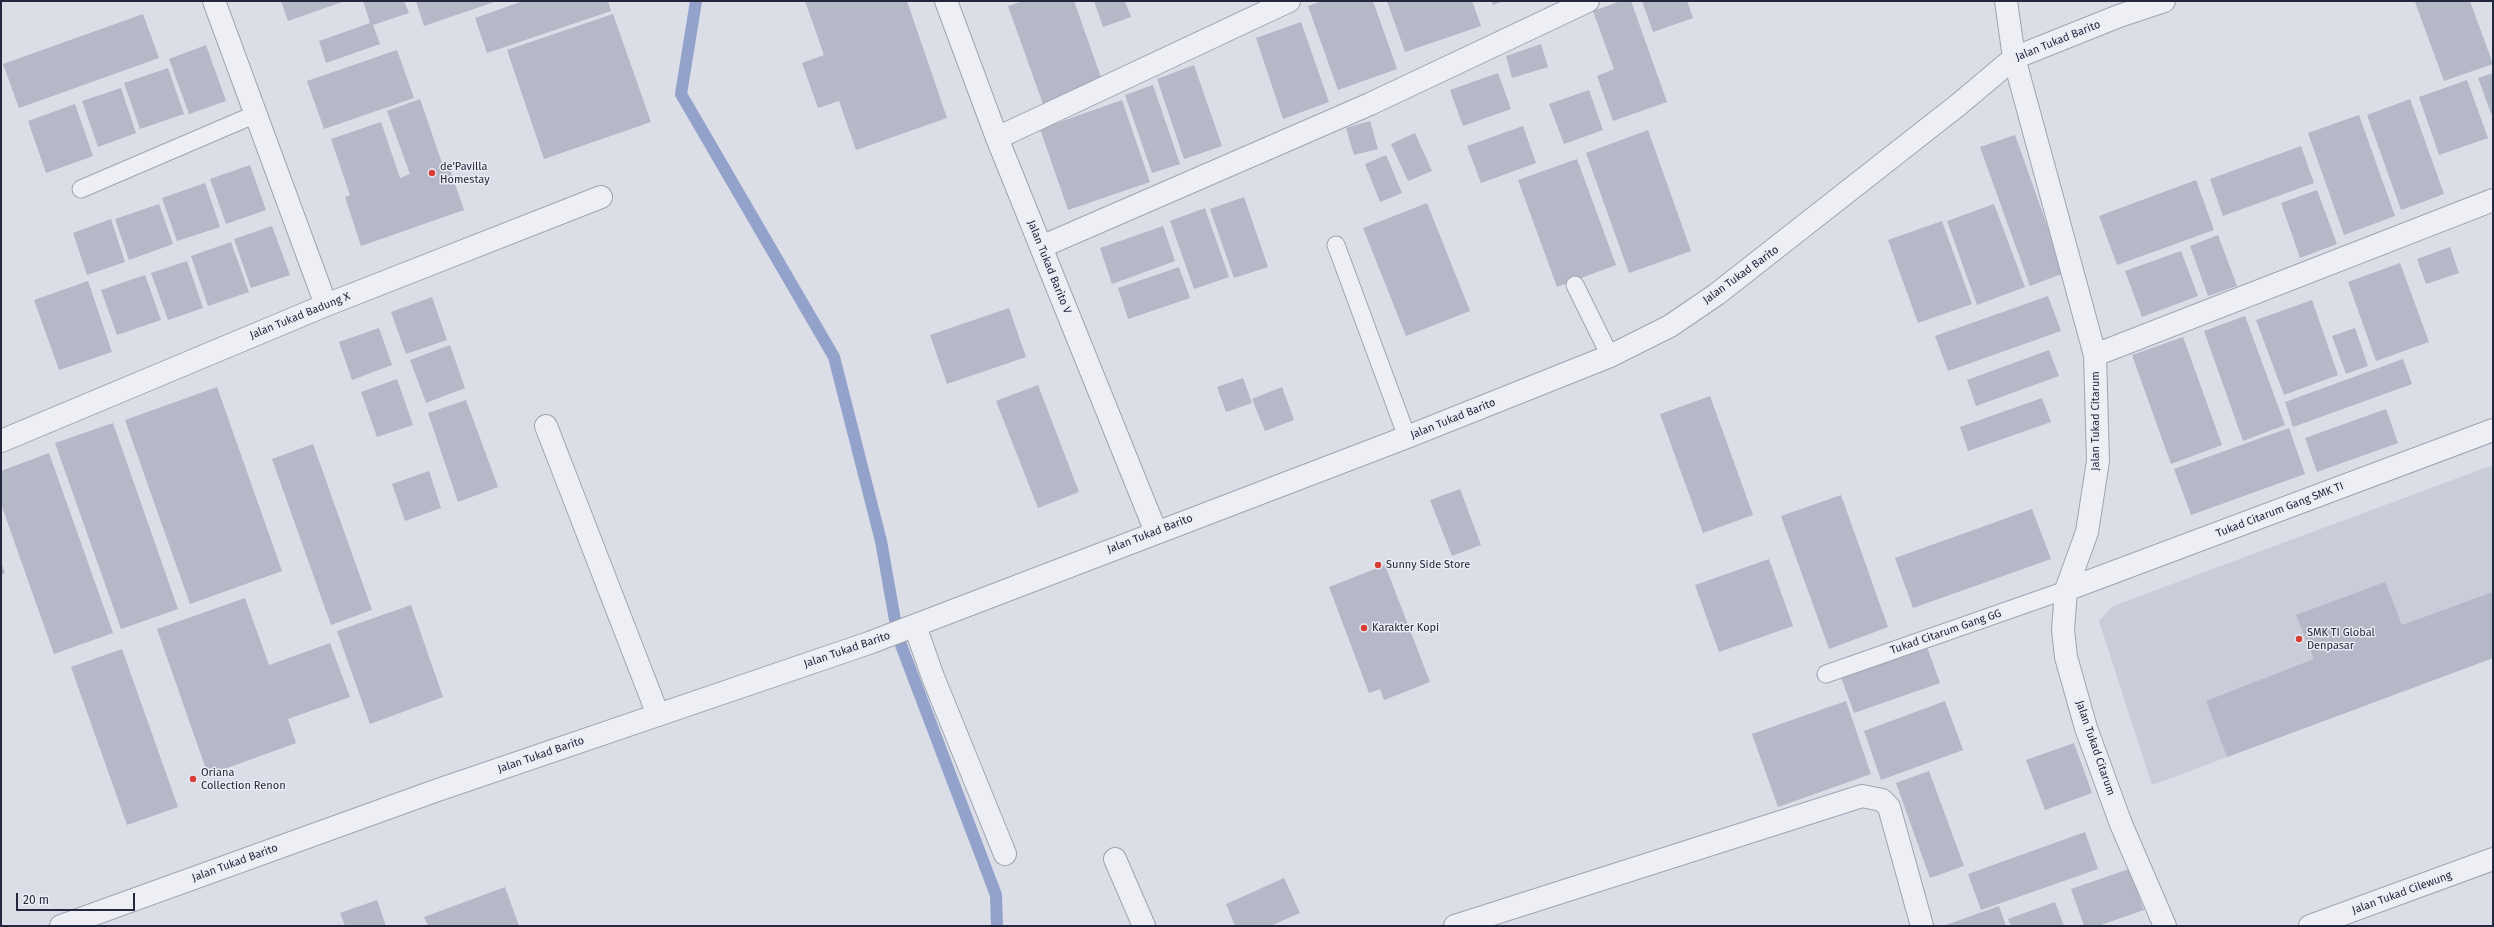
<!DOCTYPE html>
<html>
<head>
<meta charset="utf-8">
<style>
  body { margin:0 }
  #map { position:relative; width:2494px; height:927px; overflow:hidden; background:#dbdde7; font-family:"Fira Sans",sans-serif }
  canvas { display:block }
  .frame { position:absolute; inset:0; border:2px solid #24283e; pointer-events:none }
  .scale { position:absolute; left:16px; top:893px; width:119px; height:18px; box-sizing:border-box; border:2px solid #24283e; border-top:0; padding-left:5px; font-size:12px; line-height:14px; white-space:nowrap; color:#24283e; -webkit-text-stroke:3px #eaedf5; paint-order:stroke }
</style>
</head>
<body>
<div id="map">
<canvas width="2494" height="927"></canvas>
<div class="frame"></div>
<div class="scale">20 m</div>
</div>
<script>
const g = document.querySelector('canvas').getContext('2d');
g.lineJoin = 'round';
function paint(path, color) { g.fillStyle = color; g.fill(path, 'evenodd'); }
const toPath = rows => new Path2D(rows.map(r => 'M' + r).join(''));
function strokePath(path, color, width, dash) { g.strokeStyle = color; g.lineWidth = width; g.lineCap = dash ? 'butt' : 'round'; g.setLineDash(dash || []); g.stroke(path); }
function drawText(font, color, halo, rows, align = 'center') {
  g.font = font + ' "Fira Sans",sans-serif'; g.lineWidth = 3; g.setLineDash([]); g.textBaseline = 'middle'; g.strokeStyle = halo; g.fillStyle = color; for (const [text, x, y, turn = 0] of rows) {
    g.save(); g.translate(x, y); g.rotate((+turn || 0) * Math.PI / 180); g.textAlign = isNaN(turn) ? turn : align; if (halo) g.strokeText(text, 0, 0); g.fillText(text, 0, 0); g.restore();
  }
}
paint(toPath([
  [2493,465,2493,658,2152,785,2099,621,2113,606]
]), '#c9ccd9');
strokePath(toPath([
  [696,1,681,94,834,357,881,541,898,637,996,895,997,926]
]), '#93a2ca', 12);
paint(toPath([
  [281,1,345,1,288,21],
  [363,1,404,1,409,13,373,25,380,44,326,63,319,41,370,23],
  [416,1,497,1,424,26],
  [523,1,608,1,611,11,487,53,475,18],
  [805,1,907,1,947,118,856,150,839,101,818,108,802,63,824,55],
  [1023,1,1074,1,1103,83,1043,104,1008,6],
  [1094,1,1125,1,1131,17,1103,27],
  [1322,1,1373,1,1397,69,1338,90,1308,6],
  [1387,1,1472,1,1481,26,1405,52],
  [1492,1,1504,1,1493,5],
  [1621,1,1631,1,1667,102,1613,121,1597,76,1614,69,1593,11],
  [1642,1,1687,1,1693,18,1653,32],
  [2418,1,2470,1,2493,64,2444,81,2415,2],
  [143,14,159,58,19,108,3,64],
  [613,14,651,122,544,159,507,50],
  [1301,22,1329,102,1283,119,1256,38],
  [1541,44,1548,67,1512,78,1506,56],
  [206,45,226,101,189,114,169,59],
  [397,50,414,98,324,129,307,81],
  [1194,65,1222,146,1184,159,1157,79],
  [168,68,184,114,140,129,124,83],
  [1498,73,1511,109,1463,126,1450,90],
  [2493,73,2493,119,2478,78],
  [2467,80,2488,138,2439,155,2419,97],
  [1153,85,1180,164,1152,173,1125,95],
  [121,88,136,133,98,147,82,101],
  [1589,90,1603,130,1564,144,1549,104],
  [420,99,442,163,447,161,464,210,361,246,345,197,350,195,331,139,381,122,400,178,410,174,387,111],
  [2410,99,2444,194,2401,210,2367,115],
  [1122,100,1150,182,1068,210,1040,129],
  [75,104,93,156,46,173,28,121],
  [2359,115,2395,216,2344,235,2308,133],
  [1370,121,1378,149,1354,155,1346,128],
  [1523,126,1536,163,1481,183,1467,146],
  [1648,130,1691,251,1629,273,1586,153],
  [1415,133,1432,171,1408,181,1391,144],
  [2015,135,2064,273,2030,286,1980,147],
  [2301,146,2314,183,2223,216,2210,179],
  [1386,155,1402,193,1380,202,1365,164],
  [1577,159,1616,265,1557,287,1518,180],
  [250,165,266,210,226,224,210,179],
  [2196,180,2214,230,2117,265,2099,216],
  [205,183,220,227,177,241,162,198],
  [2317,190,2337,244,2300,258,2281,203],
  [1244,197,1268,267,1234,278,1210,209],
  [1427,203,1470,311,1406,336,1363,228],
  [159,204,173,244,129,260,115,219],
  [1994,204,2025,287,1977,305,1947,221],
  [1205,208,1229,277,1194,289,1170,221],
  [111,219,125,262,87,275,73,233],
  [1942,221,1972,304,1918,323,1888,240],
  [272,226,290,275,251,288,234,239],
  [1163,226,1175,261,1112,284,1100,248],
  [2218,235,2237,286,2208,296,2190,246],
  [231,242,249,292,208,306,191,256],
  [2450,247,2459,273,2426,284,2417,259],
  [2181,251,2198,296,2142,317,2125,271],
  [187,261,203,308,168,320,151,273],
  [2400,263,2429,342,2376,361,2348,282],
  [1179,267,1190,298,1128,319,1118,288],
  [145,275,161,320,117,335,101,290],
  [88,281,112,352,59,370,34,300],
  [2048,296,2061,331,1948,371,1935,336],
  [432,297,447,340,406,354,391,312],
  [2312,300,2338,375,2284,395,2256,320],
  [1009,308,1026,357,947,384,930,335],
  [2245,316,2285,425,2243,441,2204,331],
  [379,328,392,365,352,380,339,342],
  [2355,328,2368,366,2346,374,2332,336],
  [2183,337,2222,445,2171,464,2132,355],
  [450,345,465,388,426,403,410,360],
  [2049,350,2059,376,1976,406,1967,380],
  [2403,359,2412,384,2293,427,2285,402],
  [1243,378,1252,403,1226,412,1217,387],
  [397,379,413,425,377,437,361,392],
  [1038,385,1079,492,1038,508,996,401],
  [217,387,282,571,190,604,125,420],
  [1282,387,1294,420,1265,431,1252,399],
  [1710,396,1753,515,1703,533,1660,414],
  [2042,398,2051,422,1968,451,1960,427],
  [466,400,498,487,458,502,428,413],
  [2386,409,2398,443,2317,472,2305,438],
  [113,423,178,609,121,629,55,443],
  [2289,428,2305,474,2191,515,2174,469],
  [313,444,372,610,331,625,272,459],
  [49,453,113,633,54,654,1,504,1,471],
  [429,471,441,508,405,521,392,484],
  [1460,489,1481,545,1452,556,1430,500],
  [1841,495,1888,627,1829,649,1781,516],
  [2032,509,2051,559,1913,608,1895,558],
  [1769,559,1793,626,1719,652,1695,585],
  [1,562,5,573,1,575],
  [1385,565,1430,682,1384,700,1380,689,1369,693,1329,587],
  [2385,582,2402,625,2493,592,2493,658,2227,757,2206,701,2314,659,2296,615],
  [245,598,269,665,330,643,350,697,288,719,296,743,208,775,157,629],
  [411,605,443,697,370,724,337,631],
  [1927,647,1940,683,1854,713,1841,677],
  [122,649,178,807,127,825,71,667],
  [1846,701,1871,774,1778,807,1752,734],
  [1945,701,1963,750,1881,780,1864,731],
  [2074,743,2092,793,2045,810,2026,760],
  [1929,771,1964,866,1930,878,1896,783],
  [2085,832,2098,869,1981,910,1968,874],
  [2129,869,2144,910,2098,926,2084,926,2071,889],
  [1284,878,1300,913,1270,926,1235,926,1226,904],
  [505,887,519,926,428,926,424,917],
  [377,900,386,926,345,926,340,913],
  [2055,902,2064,926,2011,926,2008,919],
  [1999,906,2006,926,1943,926]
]), '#b5b8c7');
const service = toPath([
  [81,189,256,114],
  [1336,245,1407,437],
  [1575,285,1610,356],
  [1826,674,2066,590]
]);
const minor = toPath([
  [214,1,326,305],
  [946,1,997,138,1156,532],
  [2006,1,2014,58,2095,355,2098,461,2087,532,2066,590,2063,630,2066,657,2086,728,2121,824,2165,926],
  [997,138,1289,1],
  [1041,247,1370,104,1588,1],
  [2095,355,2493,200],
  [546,426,658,715],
  [1,441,326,305,601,197],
  [2066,590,2493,430],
  [915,626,933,677,1005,854],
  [1115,859,1144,926],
  [1455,926,1862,796,1882,800,1889,807,1922,926],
  [2310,926,2493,859]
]);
const tertiary = toPath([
  [61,926,435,791,869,643,1407,437,1610,356,1670,326,1717,294,1958,105,2014,58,2119,16,2164,1]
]);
strokePath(service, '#a0a3b1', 19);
strokePath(minor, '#a0a3b1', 24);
strokePath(tertiary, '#a0a3b1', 24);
strokePath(service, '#eeeff5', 17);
strokePath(minor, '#eeeff5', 22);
strokePath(tertiary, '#eeeff5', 22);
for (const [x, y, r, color] of [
  [432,173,4,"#d63e36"],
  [1378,565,4,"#d63e36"],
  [1364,628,4,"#d63e36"],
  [2299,639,4,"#d63e36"],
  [193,779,4,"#d63e36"]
]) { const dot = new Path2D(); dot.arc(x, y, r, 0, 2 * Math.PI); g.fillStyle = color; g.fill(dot); strokePath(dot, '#eaedf5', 1.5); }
drawText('11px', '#24283e', '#eaedf5', [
  ["Jalan Tukad Barito",2058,41,-22],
  ["Jalan Tukad Barito V",1049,267,68],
  ["Jalan Tukad Barito",1741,275,-36],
  ["Jalan Tukad Badung X",300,316,-22],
  ["Jalan Tukad Barito",1453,419,-22],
  ["Jalan Tukad Citarum",2096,421,-90],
  ["Tukad Citarum Gang SMK TI",2280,510,-21],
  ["Jalan Tukad Barito",1150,534,-21],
  ["Tukad Citarum Gang GG",1946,632,-19],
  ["Jalan Tukad Barito",847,650,-19],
  ["Jalan Tukad Citarum",2095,748,71],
  ["Jalan Tukad Barito",541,755,-19],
  ["Jalan Tukad Barito",235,863,-20],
  ["Jalan Tukad Cilewung",2402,893,-20]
]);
drawText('11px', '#24283e', '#eaedf5', [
  ["de'Pavilla",440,167],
  ["Homestay",440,180],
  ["Sunny Side Store",1386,565],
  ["Karakter Kopi",1372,628],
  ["SMK TI Global",2307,633],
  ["Denpasar",2307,646],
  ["Oriana",201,773],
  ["Collection Renon",201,786]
], 'left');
</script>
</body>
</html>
